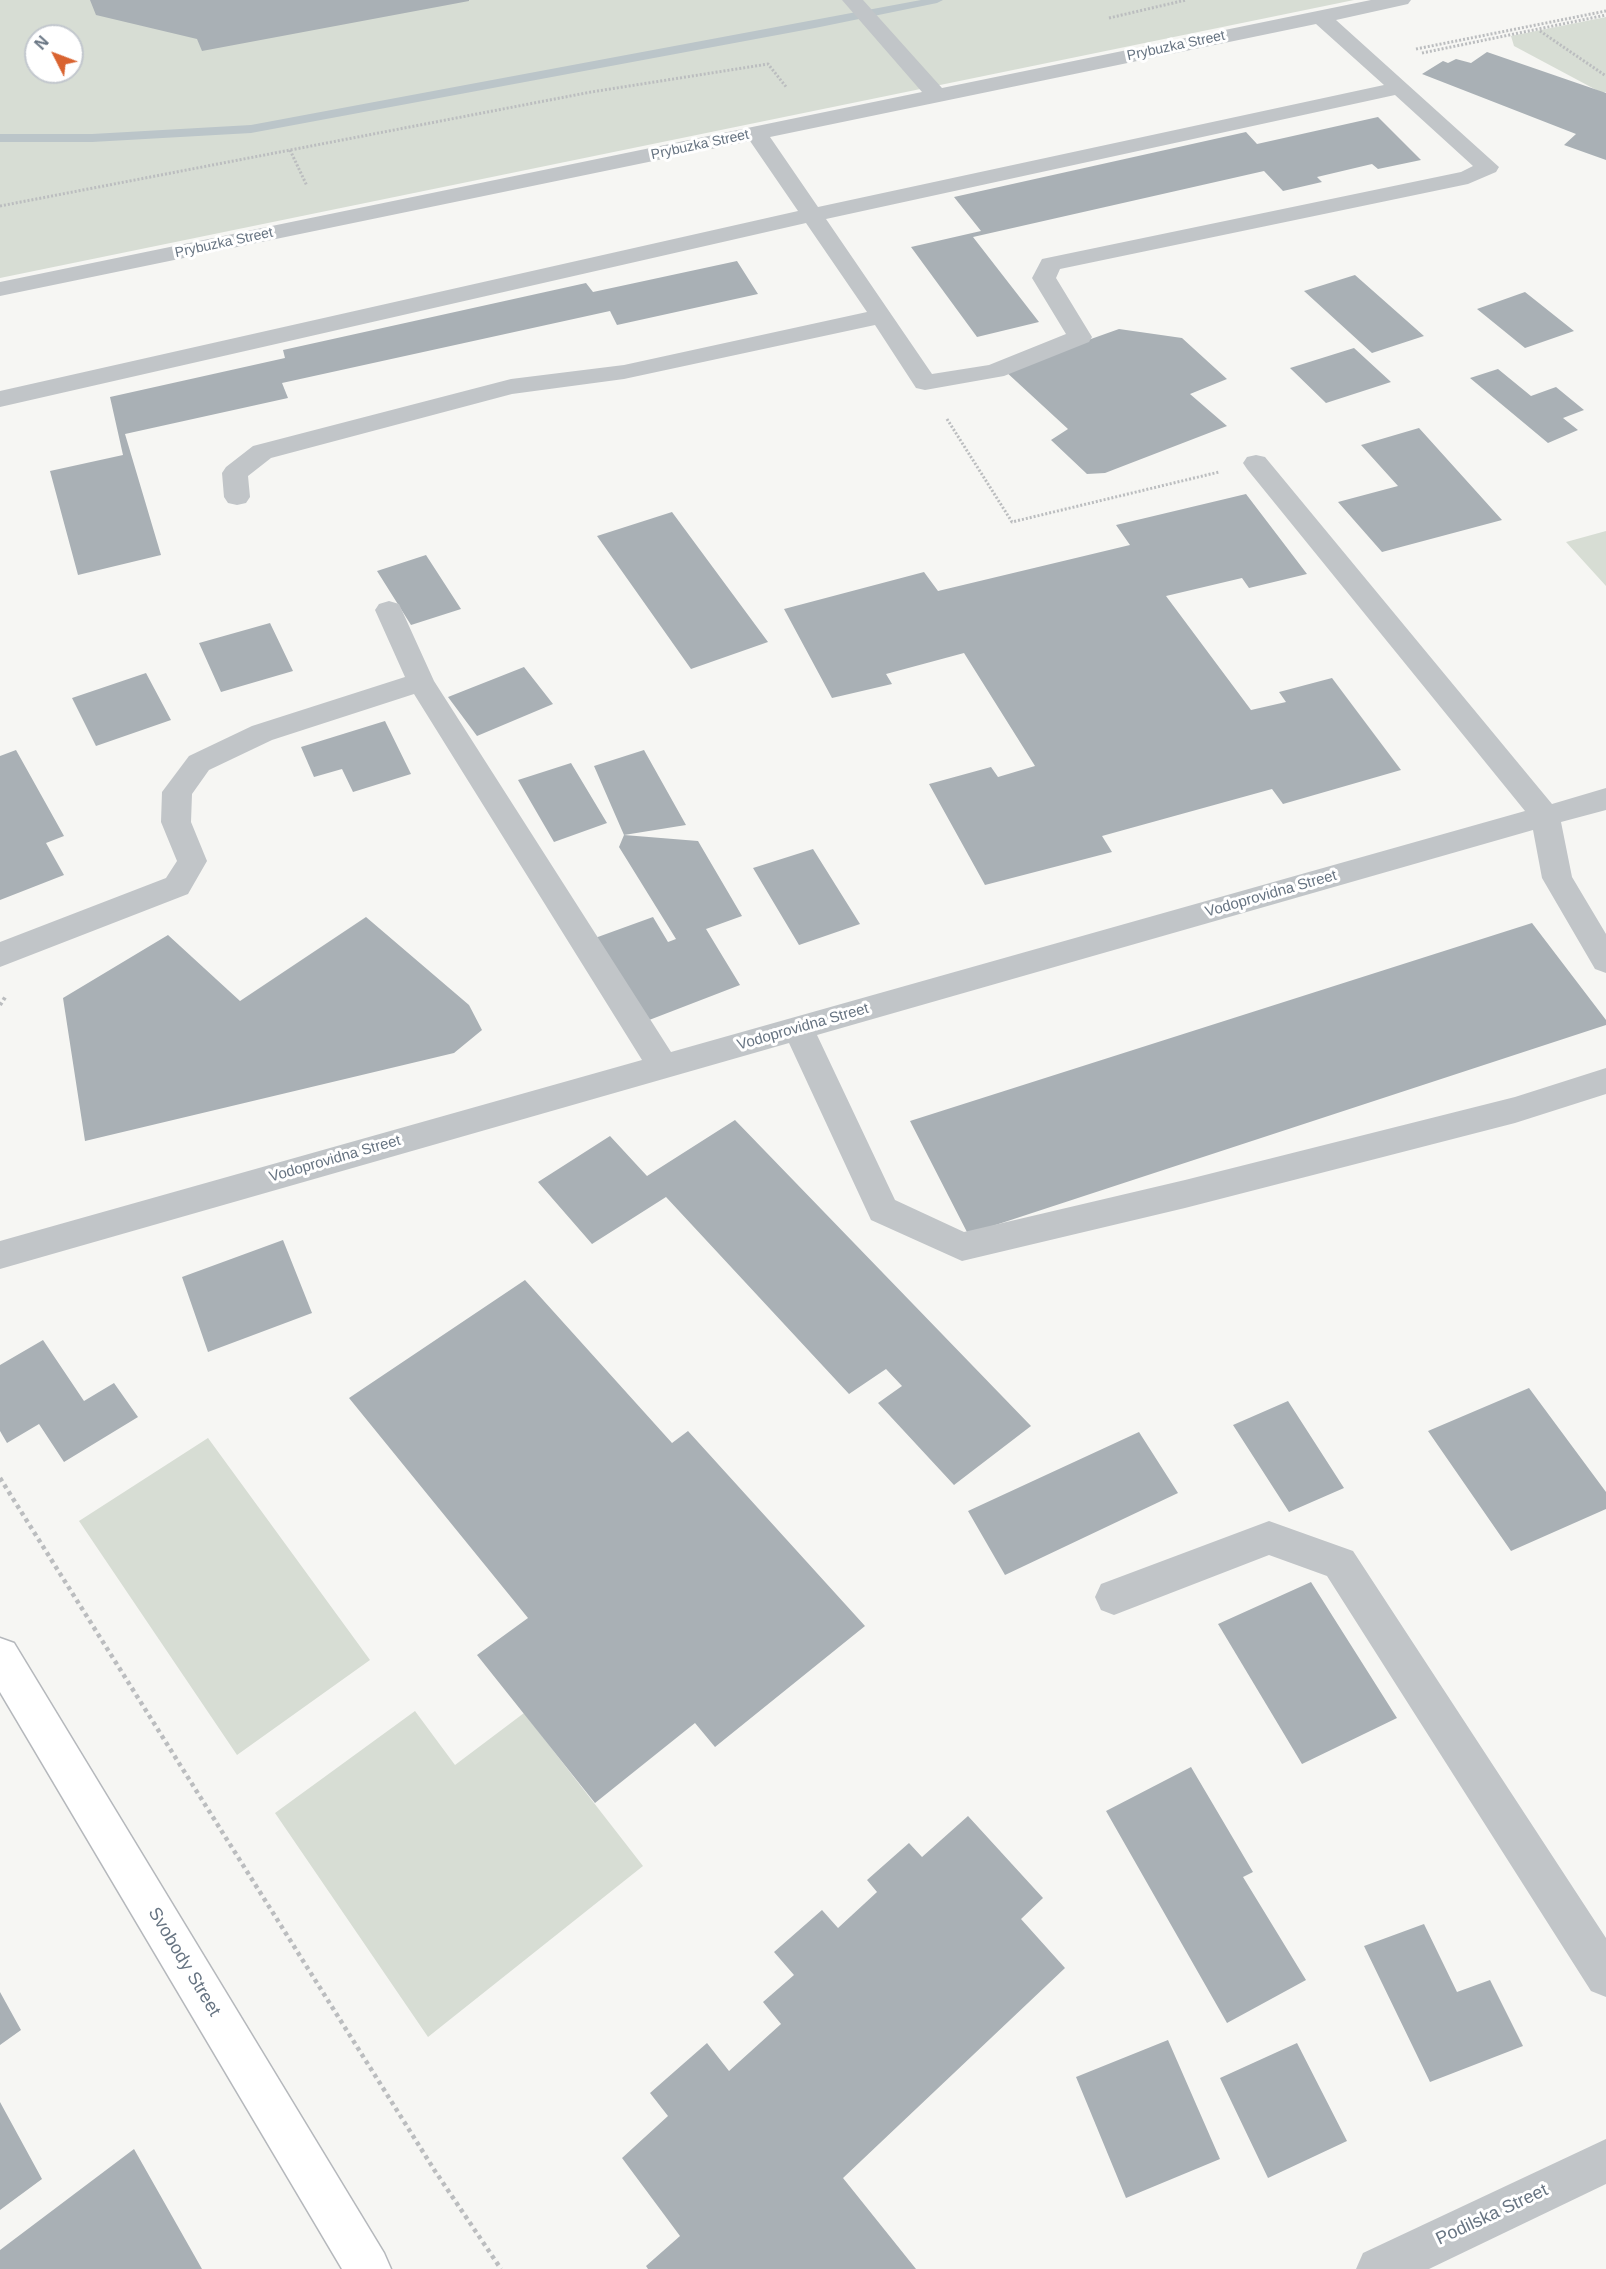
<!DOCTYPE html>
<html>
<head>
<meta charset="utf-8">
<style>
  body { margin:0 }
  #map { position:relative; width:1606px; height:2269px; overflow:hidden; background:#f6f6f3; font-family:Arial,sans-serif }
  canvas { display:block }
  .north { position:absolute; left:24px; top:24px; width:60px; height:60px; box-sizing:border-box; background:#fff; border:2px solid #c2c7cd; border-radius:50%; rotate:312deg; font-size:16px; font-weight:700; line-height:24px; text-align:center; color:#677482 }
  .north::after { content:''; display:block; margin:auto; width:21px; height:27px; background:#d96330; clip-path:polygon(50% 0,100% 100%,50% 72%,0 100%) }
</style>
</head>
<body>
<div id="map">
<canvas width="1606" height="2269"></canvas>
<div class="north">N</div>
</div>
<script>
const g = document.querySelector('canvas').getContext('2d');
g.lineJoin = 'round';
function paint(path, color) { g.fillStyle = color; g.fill(path, 'evenodd'); }
const toPath = rows => new Path2D(rows.map(r => 'M' + r).join(''));
function strokePath(path, color, width, dash) { g.strokeStyle = color; g.lineWidth = width; g.lineCap = dash ? 'butt' : 'round'; g.setLineDash(dash || []); g.stroke(path); }
function drawText(font, color, halo, rows, align = 'center') {
  g.font = font + ' Arial,sans-serif'; g.lineWidth = 6; g.setLineDash([]); g.textBaseline = 'middle'; g.strokeStyle = halo; g.fillStyle = color; for (const [text, x, y, turn = 0] of rows) {
    g.save(); g.translate(x, y); g.rotate((+turn || 0) * Math.PI / 180); g.textAlign = isNaN(turn) ? turn : align; if (halo) g.strokeText(text, 0, 0); g.fillText(text, 0, 0); g.restore();
  }
}
paint(toPath([
  [0,0,1354,0,0,278],
  [36,36,72,36,72,72,36,72],
  [1606,17,1606,92,1602,93,1514,46,1511,36],
  [1606,531,1606,586,1566,542],
  [208,1438,370,1660,237,1755,79,1521],
  [415,1711,455,1765,524,1713,643,1866,428,2037,275,1813]
]), '#d7ddd4');
paint(toPath([
  [921,0,943,0,937,3,815,28,251,133,92,142,0,142,0,134,92,134,251,125,921,0]
]), '#bbc5c9');
paint(toPath([
  [90,0,469,0,469,1,202,51,197,39,96,15],
  [1487,52,1606,93,1606,160,1564,145,1576,134,1422,74,1443,61,1448,63,1456,59,1471,63],
  [1378,117,1421,160,1378,169,1372,164,1317,177,1322,182,1283,191,1264,171,973,237,1039,322,977,337,911,247,981,231,954,197,1246,132,1257,144],
  [737,261,758,294,617,325,610,311,282,383,288,398,125,434,161,555,78,575,50,471,123,455,110,397,285,358,283,350,586,283,593,292],
  [1355,275,1424,336,1372,353,1304,291],
  [1525,292,1574,331,1525,348,1477,309],
  [1119,329,1182,338,1227,379,1190,394,1227,426,1105,473,1087,474,1051,440,1068,429,1004,370],
  [1354,348,1391,382,1326,403,1290,368],
  [1498,369,1531,396,1556,387,1584,410,1563,418,1578,430,1548,443,1470,378],
  [1419,428,1502,520,1382,552,1338,502,1398,486,1361,445],
  [1246,494,1307,574,1249,588,1242,578,1166,596,1251,710,1286,702,1279,692,1332,678,1401,770,1283,804,1272,789,1102,836,1112,852,985,885,929,784,991,767,998,777,1035,766,964,653,886,674,892,684,832,698,784,609,924,572,938,591,1130,545,1116,525],
  [672,512,768,642,691,669,597,536],
  [426,555,461,609,411,625,377,571],
  [270,623,293,671,221,692,199,643],
  [524,667,553,704,477,736,448,697],
  [146,673,171,720,96,746,72,698],
  [385,721,411,774,353,792,342,769,314,777,301,747],
  [16,750,64,836,46,843,64,875,0,900,0,756],
  [644,750,686,825,624,835,594,766],
  [571,763,607,823,554,842,518,780],
  [624,835,698,841,742,916,706,929,740,985,644,1022,595,938,653,917,668,942,676,939,619,847],
  [813,849,860,924,799,945,753,868],
  [366,917,469,1005,482,1030,454,1053,85,1141,63,998,168,935,240,1001],
  [1532,923,1606,1020,1606,1025,968,1234,910,1121],
  [735,1120,1031,1426,954,1485,878,1403,902,1386,886,1369,849,1394,666,1197,592,1244,538,1182,610,1136,647,1176],
  [283,1240,312,1313,208,1352,182,1277],
  [525,1280,672,1443,688,1431,865,1626,715,1747,695,1723,595,1803,477,1655,528,1618,349,1398],
  [43,1340,84,1401,114,1383,138,1417,64,1462,39,1424,7,1443,0,1431,0,1365],
  [1529,1388,1606,1492,1606,1509,1511,1551,1428,1431],
  [1288,1401,1344,1488,1289,1512,1233,1425],
  [1139,1432,1178,1493,1005,1575,968,1511],
  [1311,1582,1397,1718,1302,1764,1218,1624],
  [1191,1767,1253,1872,1243,1877,1306,1980,1227,2023,1106,1811],
  [968,1816,1043,1898,1021,1919,1065,1968,843,2178,916,2269,648,2269,646,2266,680,2236,622,2158,668,2116,650,2093,707,2043,729,2071,781,2024,763,2002,794,1975,774,1952,822,1910,838,1928,877,1892,867,1880,909,1843,922,1857],
  [1424,1924,1457,1992,1490,1980,1523,2046,1430,2082,1364,1946],
  [0,1992,21,2030,0,2045],
  [1168,2040,1220,2159,1126,2198,1076,2077],
  [1297,2043,1347,2141,1268,2178,1220,2078],
  [0,2102,42,2179,0,2210],
  [134,2149,202,2269,0,2269,0,2250]
]), '#a9b0b5');
const major = toPath([
  [0,1638,14,1643,384,2253,391,2269,342,2269,0,1692,0,1638]
]);
strokePath(major, '#b5b8bc', 3);
strokePath(toPath([
  [1109,18,1186,0],
  [1540,31,1606,76],
  [1416,49,1606,11],
  [1422,53,1606,15],
  [290,150,307,186],
  [0,206,591,92,768,64,787,88],
  [947,419,1012,522,1219,472]
]), '#bbbdbf', 3, [2, 2]);
strokePath(toPath([
  [0,1005,6,996]
]), '#bbbdbf', 4, [3, 3]);
strokePath(toPath([
  [0,1478,435,2171,501,2269]
]), '#bbbdbf', 4.5, [4, 4]);
paint(toPath([
  [842,0,863,0,942,88,1371,0,1411,0,1408,4,1336,20,1499,167,1496,172,1468,184,1060,269,1056,278,1092,337,1089,342,1004,376,925,390,916,388,875,325,624,379,512,394,271,458,248,476,250,497,246,503,237,505,228,503,224,497,222,473,226,467,253,446,511,379,624,365,867,312,806,223,0,407,0,391,798,211,750,141,0,296,0,282,922,92,842,0],
  [1316,24,1384,85,818,207,770,137,1316,24],
  [1395,95,1473,166,1461,172,1042,259,1032,278,1066,334,989,365,932,374,826,219,1395,95],
  [1256,455,1265,457,1552,804,1606,788,1606,810,1561,822,1572,877,1606,934,1606,973,1595,969,1542,878,1533,830,817,1035,895,1200,964,1232,1185,1180,1515,1097,1606,1068,1606,1094,1515,1123,1185,1208,962,1261,871,1220,789,1043,0,1269,0,1241,642,1060,414,694,272,740,209,770,192,794,191,822,207,861,188,894,0,967,0,942,166,878,177,861,161,822,162,792,189,756,252,726,405,677,375,610,379,604,389,601,399,604,434,681,671,1052,1525,811,1247,469,1243,463,1247,457,1256,455],
  [1269,1521,1353,1551,1606,1938,1606,1997,1591,1991,1327,1576,1269,1555,1114,1615,1101,1610,1095,1597,1101,1584,1269,1521],
  [1606,2139,1606,2184,1429,2269,1356,2269,1363,2253,1606,2139]
]), '#c1c5c8');
paint(major, '#fff');
drawText('14px', '#677482', '#fff', [
  ["Prybuzka Street",1176,46,-12],
  ["Prybuzka Street",700,145,-12],
  ["Prybuzka Street",224,243,-12]
]);
drawText('15px', '#677482', '#fff', [
  ["Vodoprovidna Street",1271,894,-16],
  ["Vodoprovidna Street",803,1027,-16],
  ["Vodoprovidna Street",335,1159,-16]
]);
drawText('18px', '#677482', '#fff', [
  ["Svobody Street",184,1962,59],
  ["Podilska Street",1492,2215,-25]
]);
</script>
</body>
</html>
